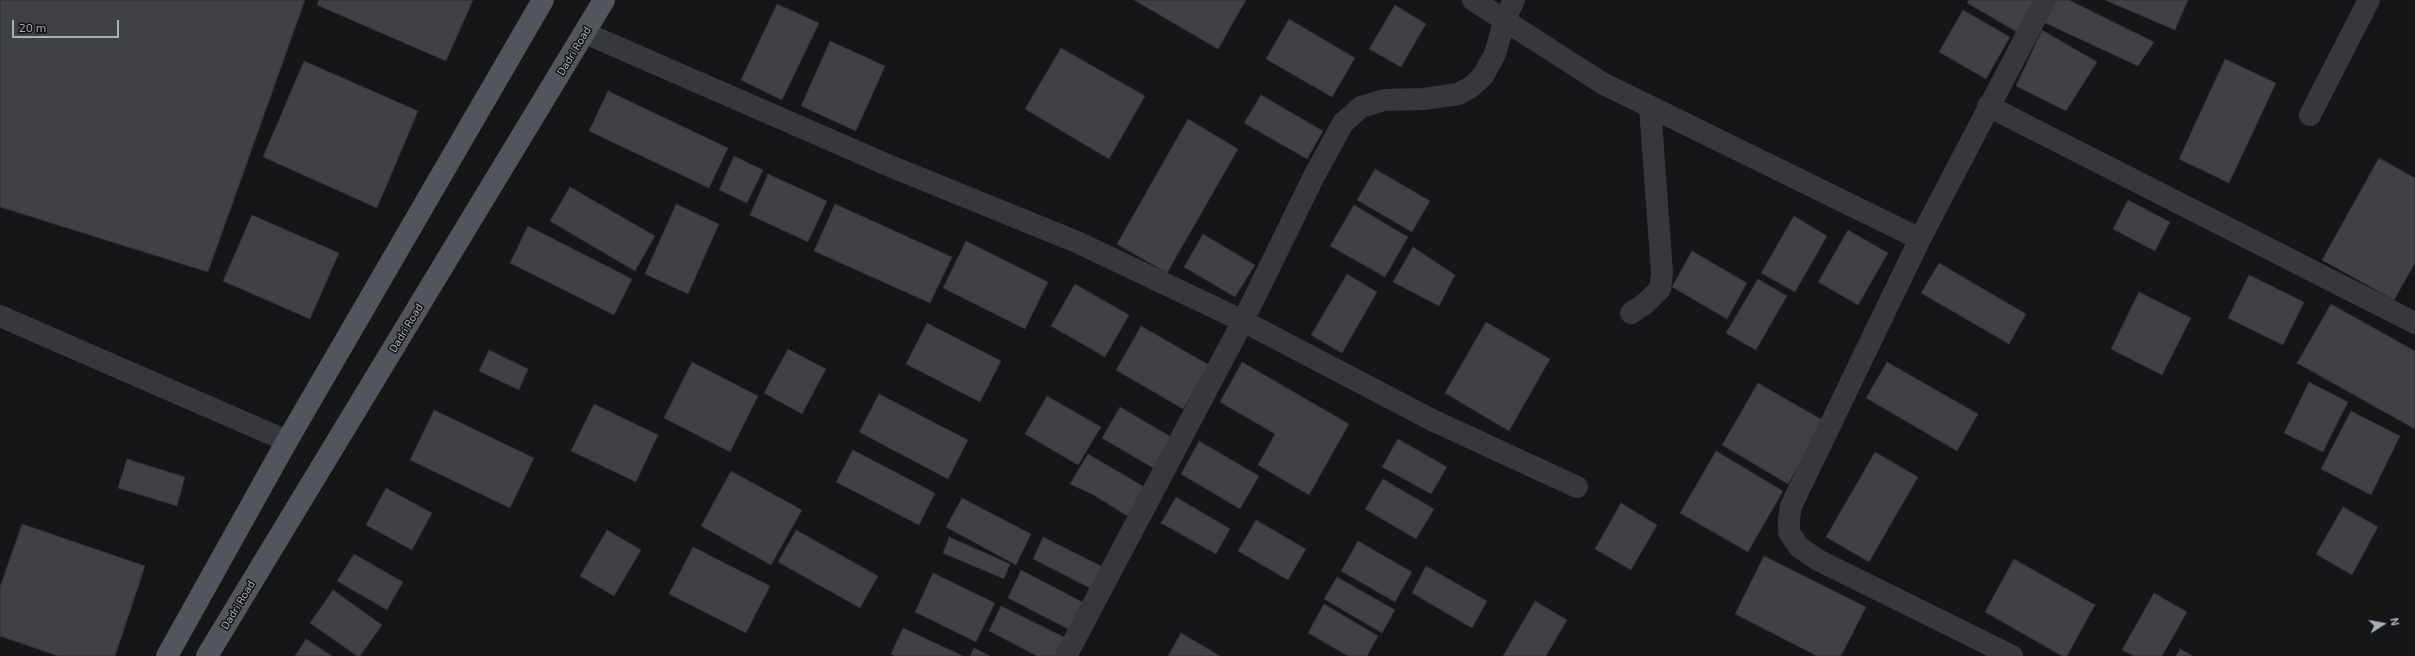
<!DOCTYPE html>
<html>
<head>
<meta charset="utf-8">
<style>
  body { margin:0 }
  #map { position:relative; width:2415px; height:656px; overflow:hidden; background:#161618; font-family:"Exo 2",sans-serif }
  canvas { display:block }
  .north { position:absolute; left:2363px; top:604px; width:40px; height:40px; -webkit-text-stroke:3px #111113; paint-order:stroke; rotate:79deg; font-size:11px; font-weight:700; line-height:16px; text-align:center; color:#a8adb8 }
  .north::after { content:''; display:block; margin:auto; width:14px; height:18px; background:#a8adb8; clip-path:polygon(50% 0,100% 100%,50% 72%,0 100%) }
  .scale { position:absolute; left:12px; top:20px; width:107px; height:18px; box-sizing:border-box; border:2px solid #a8adb8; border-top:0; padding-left:5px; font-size:12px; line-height:14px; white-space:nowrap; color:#a8adb8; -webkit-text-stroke:3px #111113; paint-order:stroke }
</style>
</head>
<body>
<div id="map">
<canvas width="2415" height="656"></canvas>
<div class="north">N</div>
<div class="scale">20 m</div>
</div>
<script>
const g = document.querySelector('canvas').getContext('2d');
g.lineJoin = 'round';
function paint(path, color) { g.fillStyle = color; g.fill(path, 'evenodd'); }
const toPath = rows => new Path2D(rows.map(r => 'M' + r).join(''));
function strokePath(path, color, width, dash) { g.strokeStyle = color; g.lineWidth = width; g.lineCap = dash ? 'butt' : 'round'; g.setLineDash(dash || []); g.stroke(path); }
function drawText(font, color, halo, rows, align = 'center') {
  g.font = font + ' "Exo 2",sans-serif'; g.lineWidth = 3; g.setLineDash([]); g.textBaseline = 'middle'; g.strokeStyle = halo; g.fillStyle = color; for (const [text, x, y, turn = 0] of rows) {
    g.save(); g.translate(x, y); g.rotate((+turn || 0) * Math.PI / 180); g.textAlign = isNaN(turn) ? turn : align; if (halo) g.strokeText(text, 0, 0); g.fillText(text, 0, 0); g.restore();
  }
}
const building = toPath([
  [0,0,305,0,208,272,0,207,0,0],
  [319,0,473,0,446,61,317,5,319,0],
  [1134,0,1246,0,1218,49,1134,0],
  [1969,0,2038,0,2019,33,1967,3,1969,0],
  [2051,0,2069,0,2154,42,2138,66,2041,21,2051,0],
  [2105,0,2188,0,2175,30,2105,0],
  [777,4,819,23,782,100,741,80,777,4],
  [1395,5,1426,24,1401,67,1369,49,1395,5],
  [1963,10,2010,37,1986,79,1939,52,1963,10],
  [1289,19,1355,58,1332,97,1266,59,1289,19],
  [2042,30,2097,62,2066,111,2016,86,2042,30],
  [830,41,885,66,856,131,801,106,830,41],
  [1061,48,1145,96,1109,159,1025,109,1061,48],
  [2225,59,2276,83,2229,183,2179,159,2225,59],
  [304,61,418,111,377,208,263,157,304,61],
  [608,91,728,148,709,188,589,131,608,91],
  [1261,95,1323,131,1307,159,1244,123,1261,95],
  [1188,119,1238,149,1167,273,1117,244,1188,119],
  [734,156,763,170,747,203,719,190,734,156],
  [2379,158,2415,178,2415,263,2394,300,2322,260,2379,158],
  [1375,169,1430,201,1412,232,1357,200,1375,169],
  [768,174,827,201,808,242,750,215,768,174],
  [570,187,655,236,635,271,550,221,570,187],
  [2128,200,2170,222,2155,251,2113,229,2128,200],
  [676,204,719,224,688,294,645,274,676,204],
  [835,204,952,257,930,303,814,251,835,204],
  [1354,205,1408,237,1385,277,1330,246,1354,205],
  [252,215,339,253,310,319,223,281,252,215],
  [1794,216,1827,236,1795,292,1761,273,1794,216],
  [528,226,632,279,614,315,510,263,528,226],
  [1848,230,1888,253,1858,305,1818,282,1848,230],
  [1203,234,1255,265,1235,297,1184,267,1203,234],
  [966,241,1048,282,1025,329,943,288,966,241],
  [1413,247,1455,275,1439,306,1393,282,1413,247],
  [1692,251,1747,283,1727,319,1672,287,1692,251],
  [1939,263,2026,314,2009,344,1921,293,1939,263],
  [1347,274,1377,292,1342,353,1311,335,1347,274],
  [2249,275,2304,302,2283,345,2228,318,2249,275],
  [1758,279,1787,296,1756,350,1726,333,1758,279],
  [1075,284,1129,315,1105,357,1051,326,1075,284],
  [2139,292,2191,318,2162,375,2111,349,2139,292],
  [2331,304,2415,351,2415,429,2297,363,2331,304],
  [1486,322,1550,359,1509,431,1445,393,1486,322],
  [927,323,1001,361,980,402,906,364,927,323],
  [1141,326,1209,365,1183,409,1116,370,1141,326],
  [788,349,826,369,802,414,764,393,788,349],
  [489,350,528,369,519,390,479,371,489,350],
  [692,362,758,396,730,452,664,418,692,362],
  [1242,362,1349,424,1309,495,1258,465,1275,434,1220,402,1242,362],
  [1887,362,1978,414,1957,451,1866,398,1887,362],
  [2309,382,2348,402,2323,452,2284,433,2309,382],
  [1758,383,1824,421,1788,484,1722,445,1758,383],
  [879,394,968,440,948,479,859,432,879,394],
  [1047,396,1101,427,1078,465,1025,434,1047,396],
  [594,404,658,435,636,482,571,451,594,404],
  [1120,407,1173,438,1155,469,1102,438,1120,407],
  [434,410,534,458,510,508,410,460,434,410],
  [2351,411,2400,436,2371,495,2321,469,2351,411],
  [1398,439,1447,467,1431,494,1382,467,1398,439],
  [1199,441,1259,476,1240,509,1181,474,1199,441],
  [853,450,935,493,919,525,836,482,853,450],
  [1716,451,1783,491,1748,552,1680,513,1716,451],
  [1875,452,1918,477,1869,562,1826,537,1875,452],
  [1088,454,1146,488,1129,517,1092,494,1070,484,1088,454],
  [127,459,185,477,177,506,118,488,127,459],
  [731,471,802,510,771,565,701,526,731,471],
  [1383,479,1434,509,1416,539,1365,509,1383,479],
  [386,488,432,513,412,550,366,525,386,488],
  [1176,497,1230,529,1216,554,1161,523,1176,497],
  [962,498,1031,534,1016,565,946,527,962,498],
  [1621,503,1657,525,1631,570,1595,549,1621,503],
  [2343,507,2378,527,2352,575,2316,554,2343,507],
  [1256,520,1306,549,1288,580,1238,551,1256,520],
  [22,524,145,566,115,656,58,656,0,636,0,587,22,524],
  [607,530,641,550,614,596,580,576,607,530],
  [796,530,878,576,860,608,778,562,796,530],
  [949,537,1010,564,1004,579,943,553,949,537],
  [1043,537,1103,567,1092,589,1033,559,1043,537],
  [1358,541,1412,572,1395,602,1341,571,1358,541],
  [693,547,770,586,746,633,669,594,693,547],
  [354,554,403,582,387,610,337,581,354,554],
  [1764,556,1866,607,1841,656,1817,656,1735,614,1764,556],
  [2014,559,2095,605,2067,656,2062,656,1985,612,2014,559],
  [1426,566,1487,601,1472,628,1412,593,1426,566],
  [1021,570,1086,604,1072,631,1008,598,1021,570],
  [933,573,995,603,976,642,915,612,933,573],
  [1337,577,1395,610,1382,633,1324,599,1337,577],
  [333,590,382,625,360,656,357,656,310,623,333,590],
  [2154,593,2187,612,2162,656,2134,656,2122,650,2154,593],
  [1535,601,1567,620,1546,656,1503,656,1535,601],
  [1324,604,1378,636,1367,656,1348,656,1308,633,1324,604],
  [1001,606,1066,638,1057,656,1037,656,989,631,1001,606],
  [903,628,963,656,895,656,891,654,903,628],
  [1181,633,1220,656,1168,656,1181,633],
  [306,639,332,656,295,656,306,639],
  [974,648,990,656,970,656,974,648],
  [2180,649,2193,656,2176,656,2180,649]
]);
paint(building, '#404145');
strokePath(building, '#303034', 1);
strokePath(toPath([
  [1473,0,1602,83,1920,239],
  [585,33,890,166,1077,242,1243,321,1432,420,1577,487],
  [1988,106,2415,323],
  [2310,115,2369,0],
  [1631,313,1646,303,1660,289,1662,273,1650,107],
  [0,316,287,441],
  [1066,656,1243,321,1314,176,1343,123,1361,107,1384,100,1424,99,1458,94,1471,87,1483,76,1495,54,1505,19,1514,0],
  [2012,656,1818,560,1799,547,1789,532,1789,519,1791,506,1920,239,2045,0]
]), '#37383d', 22);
strokePath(toPath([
  [167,656,287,441,543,0],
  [207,656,604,0]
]), '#53555c', 22);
drawText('11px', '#a8adb8', '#111113', [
  ["Dadri Road",574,51,-59],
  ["Dadri Road",406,328,-59],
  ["Dadri Road",238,605,-59]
]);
</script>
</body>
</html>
